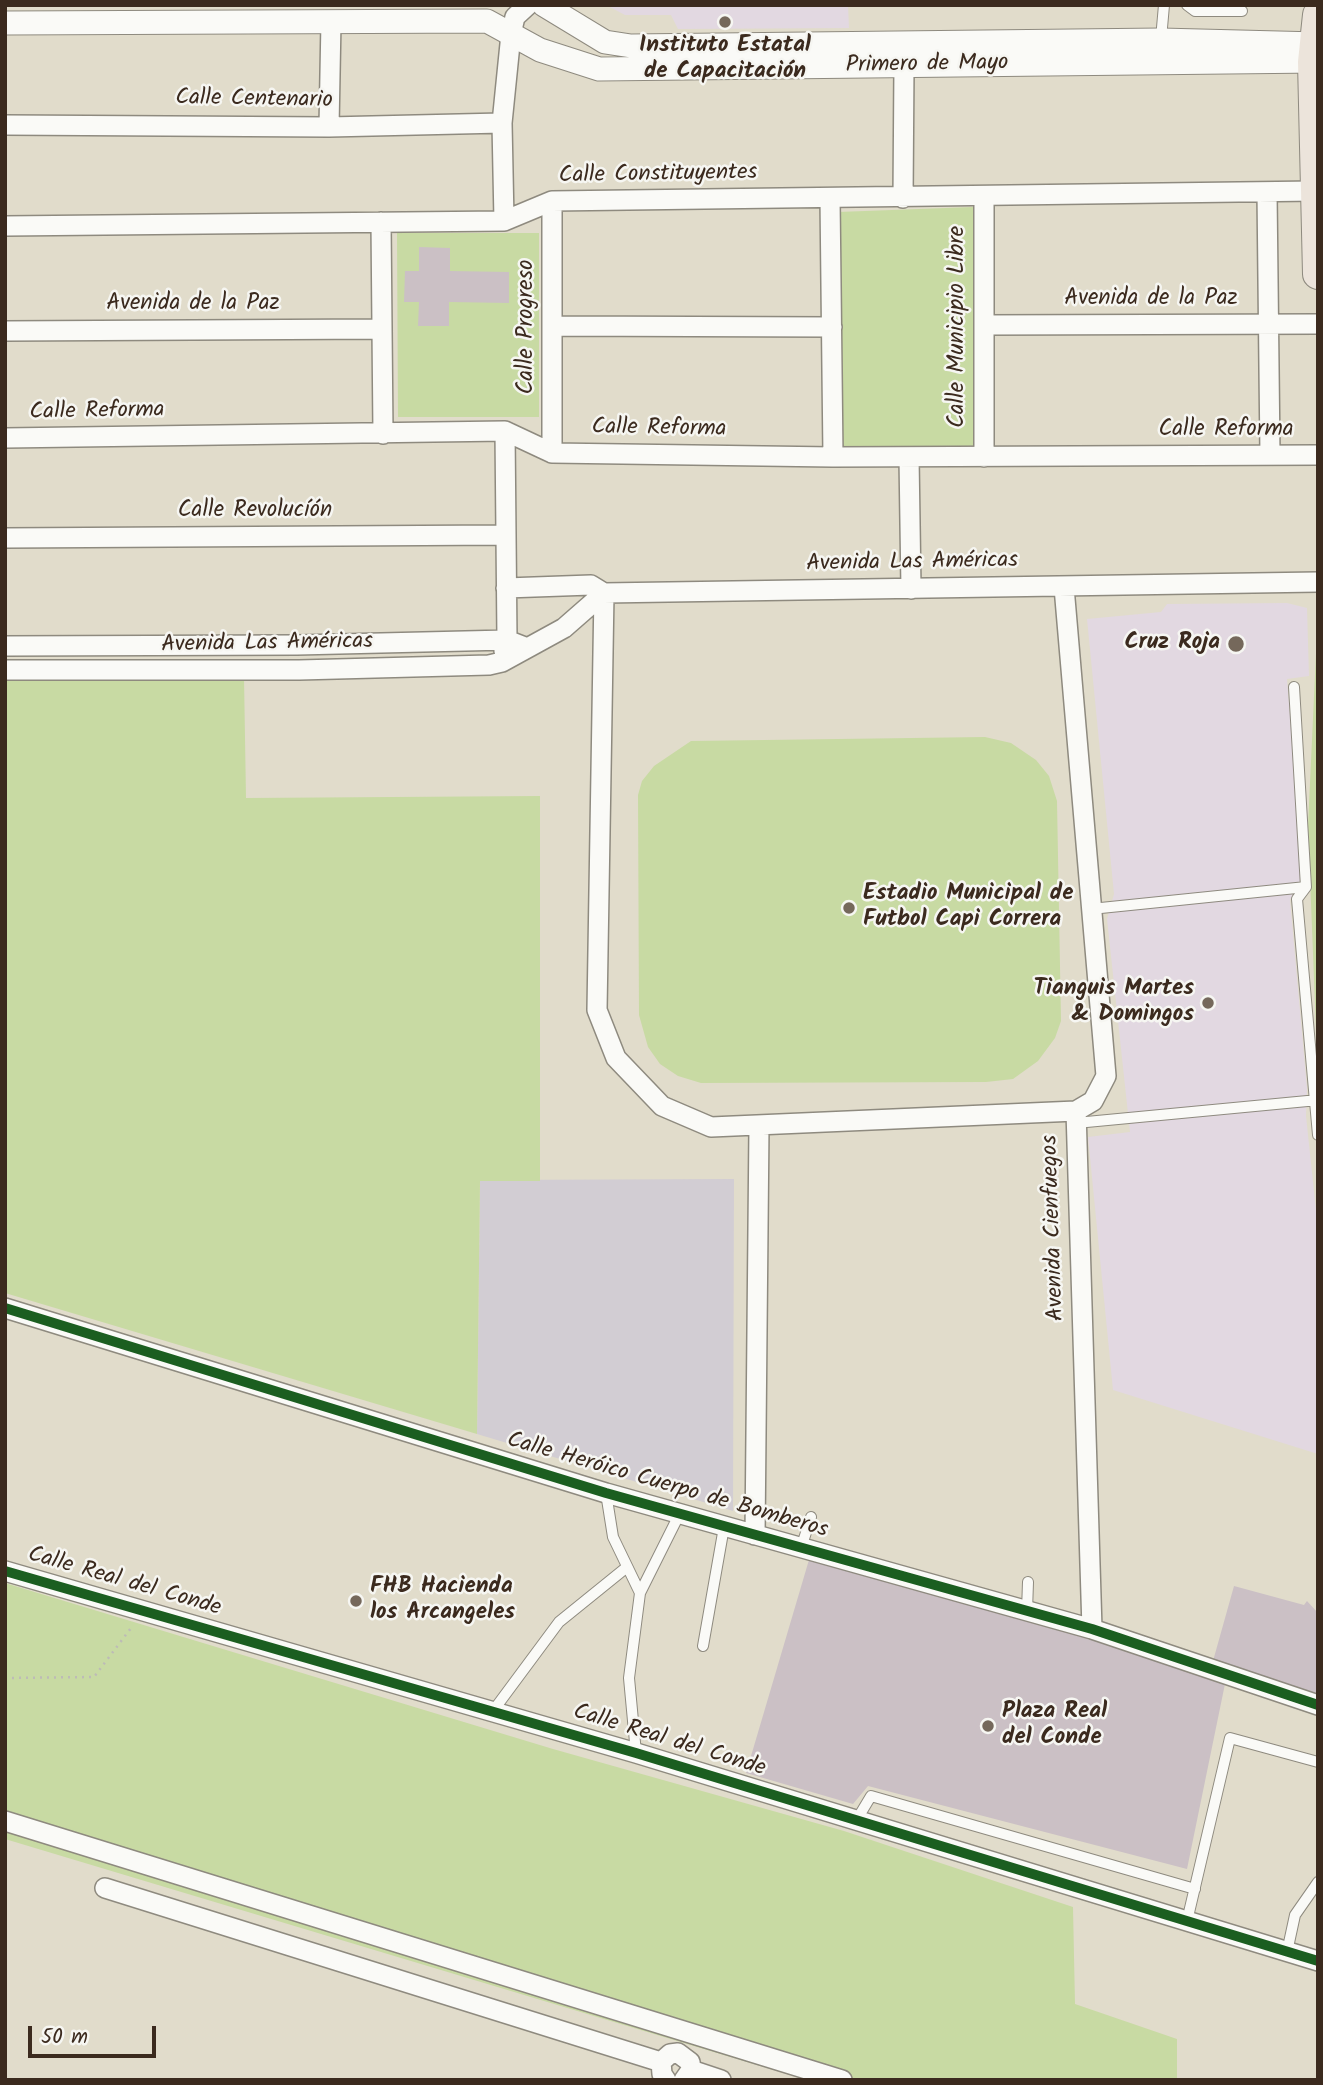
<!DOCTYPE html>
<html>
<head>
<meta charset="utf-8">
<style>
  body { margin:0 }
  #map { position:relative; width:1323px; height:2085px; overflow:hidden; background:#e1dccb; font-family:Kalam,sans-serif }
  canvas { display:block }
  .frame { position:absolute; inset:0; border:7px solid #3b2a1e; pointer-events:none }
  .scale { position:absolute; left:28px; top:2026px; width:128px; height:32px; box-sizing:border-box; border:4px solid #3b2a1e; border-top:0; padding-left:9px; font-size:21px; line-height:24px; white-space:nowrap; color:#3b2a1e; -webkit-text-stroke:5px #f6f6f2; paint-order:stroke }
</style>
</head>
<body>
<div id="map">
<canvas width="1323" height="2085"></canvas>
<div class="frame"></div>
<div class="scale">50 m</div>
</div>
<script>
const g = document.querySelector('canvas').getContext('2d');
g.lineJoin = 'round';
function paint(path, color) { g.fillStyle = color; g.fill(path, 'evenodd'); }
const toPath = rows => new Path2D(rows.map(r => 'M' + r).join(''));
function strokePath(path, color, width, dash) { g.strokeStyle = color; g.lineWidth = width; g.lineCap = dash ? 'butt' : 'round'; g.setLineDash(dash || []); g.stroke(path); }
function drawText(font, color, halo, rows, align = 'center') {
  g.font = font + ' Kalam,sans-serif'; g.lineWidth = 5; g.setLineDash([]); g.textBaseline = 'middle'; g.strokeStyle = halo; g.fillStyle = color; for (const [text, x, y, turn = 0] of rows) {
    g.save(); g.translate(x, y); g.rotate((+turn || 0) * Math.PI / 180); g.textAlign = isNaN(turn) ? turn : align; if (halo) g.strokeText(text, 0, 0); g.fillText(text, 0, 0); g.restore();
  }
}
paint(toPath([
  [606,5,848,5,849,28,678,29,671,15,625,15],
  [1287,603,1307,608,1309,676,1287,679,1303,875,1290,900,1307,1088,1306,1116,1318,1229,1318,1454,1113,1390,1088,1137,1130,1132,1107,919,1114,894,1087,619,1161,612,1167,604]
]), '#e2d8e1');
paint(toPath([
  [734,1179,733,1511,477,1434,480,1180]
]), '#d2cdd3');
paint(toPath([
  [973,207,973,447,840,450,838,212],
  [397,233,539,233,539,417,398,417],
  [1318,610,1318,1081,1308,826],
  [244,677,246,798,540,796,540,1181,480,1181,477,1434,5,1293,5,678],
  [985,737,1011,743,1036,760,1049,776,1057,801,1061,1021,1055,1038,1038,1061,1013,1079,986,1082,701,1083,678,1076,660,1064,648,1047,639,1015,638,795,642,781,654,766,691,741],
  [5,1583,553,1749,844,1831,1073,1907,1075,2004,1177,2039,1177,2080,807,2080,5,1839]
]), '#c8daa3');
paint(toPath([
  [419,247,450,248,450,271,509,272,509,303,449,302,449,326,418,326,419,302,404,302,405,271,419,271],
  [811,1553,1226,1679,1187,1869,868,1786,853,1804,746,1773],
  [1234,1586,1304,1605,1307,1601,1318,1613,1318,1695,1213,1661]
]), '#cbc0c5');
const service = toPath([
  [1187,5,1195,11,1242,11],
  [1161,39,1164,5],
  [1294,687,1306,887,1297,899,1318,1135],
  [1091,909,1306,887],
  [1076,1123,1318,1100],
  [606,1493,613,1537,640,1593],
  [801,1548,811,1517],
  [1027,1611,1028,1582],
  [703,1646,724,1527],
  [493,1711,559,1622,627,1567],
  [636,1753,629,1678,640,1593,680,1513],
  [856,1821,871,1796,1195,1889],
  [1187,1921,1230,1738,1318,1762],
  [1287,1952,1295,1915,1318,1882]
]);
const minor = toPath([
  [5,125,329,127,502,123],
  [329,127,331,21],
  [1267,192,1270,455],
  [984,197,984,457],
  [830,198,833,457],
  [903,198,904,66],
  [552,201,552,453],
  [504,221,502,123,511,34,515,17,528,5],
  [381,222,383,434],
  [5,226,504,221,552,201,1315,191],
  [984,325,1318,324],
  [553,326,832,327],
  [5,331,381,329],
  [5,438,505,431,552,453,833,457,1318,455],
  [909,457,911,589],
  [5,538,505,535],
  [1064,587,1106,1076,1093,1101,1076,1111,1092,1629],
  [506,588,591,585,604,593,597,1010,616,1058,662,1106,711,1127,1076,1111],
  [5,646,297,645,507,640,525,647],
  [504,651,507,640,505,431],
  [5,670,299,670,489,665,502,662,564,628,604,593,1318,582],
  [5,1308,606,1493,1092,1629,1318,1705],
  [755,1535,759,1126],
  [5,1571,636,1753,1318,1961],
  [5,1821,842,2080],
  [105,1888,661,2062],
  [691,2070,721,2080],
  [666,2080,662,2074,661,2062,670,2054,678,2053,690,2062,691,2070,684,2080]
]);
const tertiary = toPath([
  [544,5,605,42,631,46,1161,40,1318,44],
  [5,23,487,21,540,50,599,69,1318,61]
]);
const primary = toPath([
  [1318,15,1313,62,1318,274]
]);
strokePath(service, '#8e8a7f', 12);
strokePath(minor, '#8e8a7f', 22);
strokePath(tertiary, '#8e8a7f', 25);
strokePath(primary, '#8e8a7f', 32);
strokePath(toPath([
  [5,1678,94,1677,131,1628]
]), '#bdbbb7', 2.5, [2, 5]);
strokePath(service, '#fafaf7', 10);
strokePath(minor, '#fafaf7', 19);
strokePath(tertiary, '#fafaf7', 23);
strokePath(primary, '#ece4db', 30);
strokePath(toPath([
  [5,1308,606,1493,1092,1629,1318,1705],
  [5,1571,636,1753,1318,1961]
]), '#1b5e20', 10);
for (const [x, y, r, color] of [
  [725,22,7,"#75685b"],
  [1236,644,9,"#75685b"],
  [849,908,7,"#75685b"],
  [1208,1003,7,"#75685b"],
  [356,1601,7,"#75685b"],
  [988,1726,7,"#75685b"]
]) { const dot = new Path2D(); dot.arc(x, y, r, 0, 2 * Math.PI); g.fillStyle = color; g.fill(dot); strokePath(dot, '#f6f6f2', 2.5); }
drawText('bold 23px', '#3b2a1e', '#f6f6f2', [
  ["Instituto Estatal",725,47,"center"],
  ["de Capacitación",725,73,"center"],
  ["Cruz Roja",1220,644,"right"],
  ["Estadio Municipal de",863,895],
  ["Futbol Capi Correra",863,921],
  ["Tianguis Martes",1194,990,"right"],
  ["& Domingos",1194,1016,"right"],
  ["FHB Hacienda",370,1588],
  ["los Arcangeles",370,1614],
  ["Plaza Real",1002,1713],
  ["del Conde",1002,1739]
], 'left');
drawText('23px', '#3b2a1e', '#f6f6f2', [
  ["Primero de Mayo",927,66,-1],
  ["Calle Centenario",254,101,1],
  ["Calle Constituyentes",658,176,-1],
  ["Avenida de la Paz",1151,300],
  ["Avenida de la Paz",193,305],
  ["Calle Progreso",528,327,-90],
  ["Calle Municipio Libre",959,327,-90],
  ["Calle Reforma",97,413,-1],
  ["Calle Reforma",659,430,1],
  ["Calle Reforma",1226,431],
  ["Calle Revolucíón",255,512],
  ["Avenida Las Américas",912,564,-1],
  ["Avenida Las Américas",267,645,-1],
  ["Avenida Cienfuegos",1055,1228,-92],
  ["Calle Heróico Cuerpo de Bomberos",667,1487,16],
  ["Calle Real del Conde",124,1583,16],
  ["Calle Real del Conde",669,1742,17]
]);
</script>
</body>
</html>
